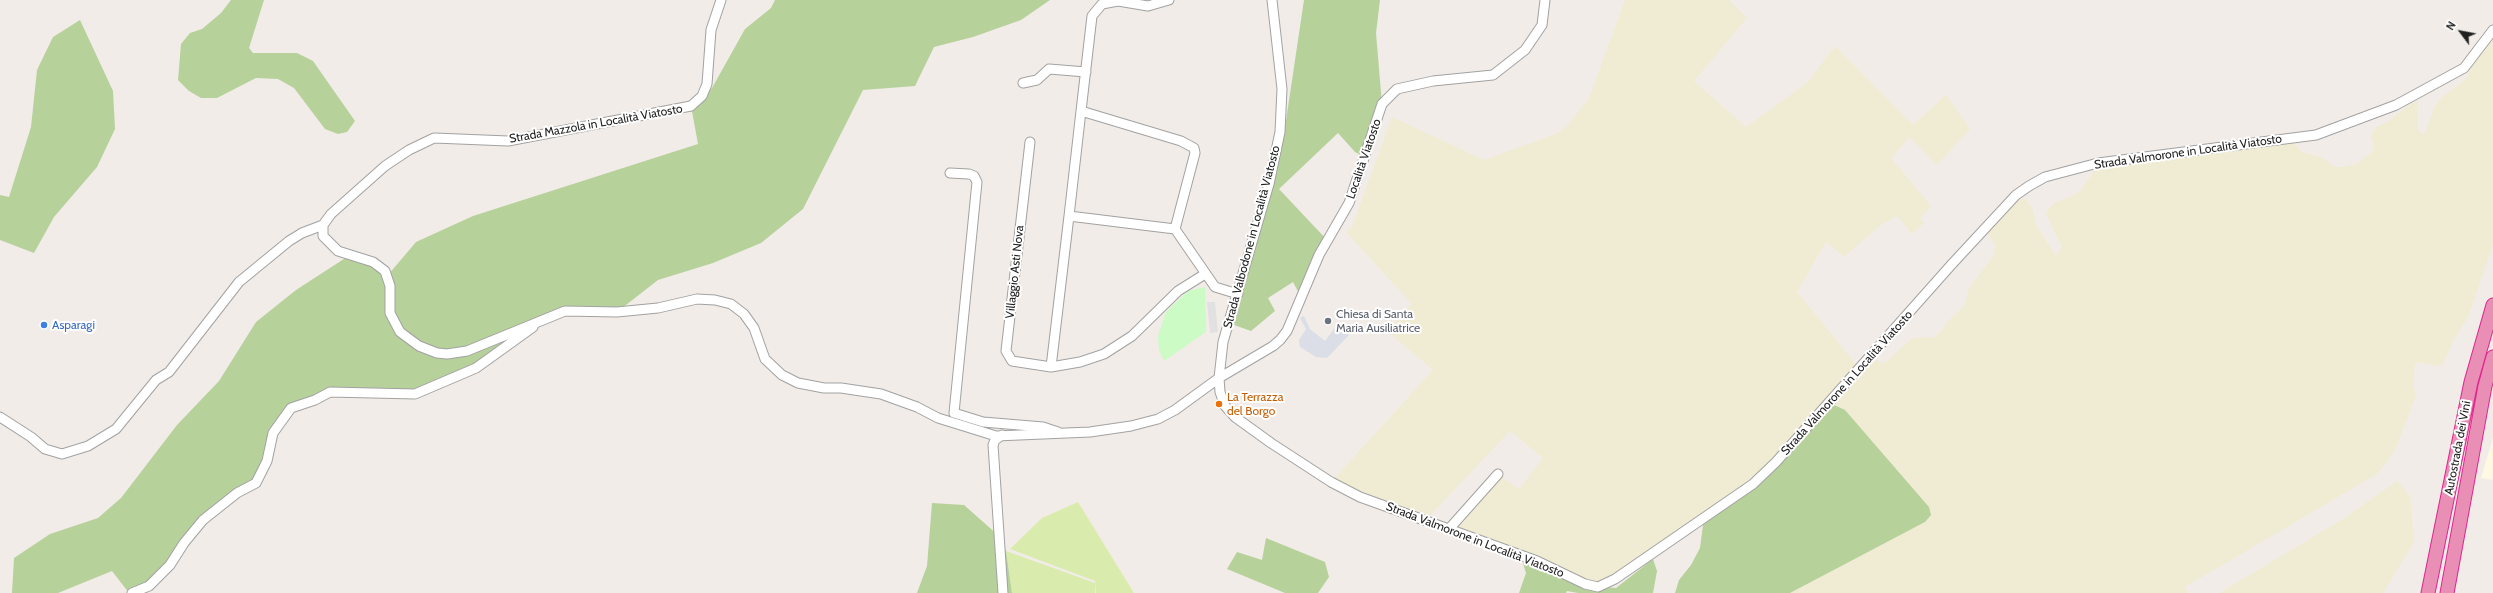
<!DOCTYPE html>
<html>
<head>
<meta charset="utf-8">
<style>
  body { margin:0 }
  #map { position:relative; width:2493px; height:593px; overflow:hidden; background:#f1ece7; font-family:Cabin,sans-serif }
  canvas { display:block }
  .north { position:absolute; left:2441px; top:12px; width:40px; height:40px; -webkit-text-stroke:3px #fff; paint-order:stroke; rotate:302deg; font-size:11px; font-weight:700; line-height:16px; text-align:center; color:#212121 }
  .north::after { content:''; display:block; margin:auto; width:14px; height:18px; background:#212121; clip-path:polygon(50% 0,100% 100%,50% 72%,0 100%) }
</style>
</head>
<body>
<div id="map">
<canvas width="2493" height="593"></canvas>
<div class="north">N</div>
</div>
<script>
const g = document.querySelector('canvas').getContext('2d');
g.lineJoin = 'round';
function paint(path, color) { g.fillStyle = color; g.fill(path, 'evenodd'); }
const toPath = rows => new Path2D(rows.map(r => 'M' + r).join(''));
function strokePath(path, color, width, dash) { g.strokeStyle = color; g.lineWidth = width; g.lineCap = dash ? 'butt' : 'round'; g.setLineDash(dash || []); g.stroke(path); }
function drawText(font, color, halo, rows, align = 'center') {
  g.font = font + ' Cabin,sans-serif'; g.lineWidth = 4; g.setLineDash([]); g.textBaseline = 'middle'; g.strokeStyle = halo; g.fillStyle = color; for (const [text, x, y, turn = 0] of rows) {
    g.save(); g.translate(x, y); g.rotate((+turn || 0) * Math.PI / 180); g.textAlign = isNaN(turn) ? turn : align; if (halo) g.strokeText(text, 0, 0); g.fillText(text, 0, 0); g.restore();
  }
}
paint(toPath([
  [2493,438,2493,480,2481,478]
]), '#fff9e3');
paint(toPath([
  [1625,0,1729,0,1747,18,1694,81,1746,127,1808,82,1835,46,1913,125,1946,95,1970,129,1937,165,1910,137,1891,158,1931,206,1920,219,1924,223,1912,234,1897,216,1881,225,1844,257,1826,242,1797,292,1859,368,1872,353,1879,363,1886,362,1912,338,1934,337,1942,330,1947,322,1965,305,1969,288,1994,255,1995,245,1985,229,2016,195,2027,201,2032,208,2037,227,2056,256,2062,247,2046,214,2047,211,2054,203,2074,195,2081,190,2094,171,2099,168,2127,162,2288,140,2294,143,2302,152,2321,157,2335,167,2344,167,2358,163,2373,151,2374,145,2371,136,2376,127,2387,122,2410,104,2417,101,2418,129,2422,134,2425,133,2435,106,2442,97,2466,79,2477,57,2493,38,2493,245,2468,317,2453,341,2443,364,2437,366,2417,362,2415,365,2413,384,2416,395,2396,448,2387,462,2377,474,2185,587,2189,593,1790,593,1925,522,1931,515,1929,507,1845,410,1753,484,1598,587,1449,529,1498,474,1519,489,1543,458,1510,431,1425,521,1331,482,1433,370,1387,331,1412,304,1346,232,1352,227,1392,117,1484,160,1558,133,1567,126,1589,98],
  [2397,481,2410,496,2414,542,2383,593,2219,593,2343,519]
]), '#f0ecd3');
paint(toPath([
  [1078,502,1134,593,1096,593,1095,581,1010,549,1042,518],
  [1006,551,1095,583,1095,593,1012,593]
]), '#daecad');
paint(toPath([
  [231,0,264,0,249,48,253,53,297,53,313,61,355,121,347,132,338,134,325,129,294,88,278,79,256,78,217,98,201,98,189,91,178,80,181,44,190,33,202,29,221,13],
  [775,0,1050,0,1021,20,973,37,934,47,915,86,863,90,803,209,761,243,713,263,658,280,617,312,565,311,543,321,478,367,415,394,330,392,291,408,273,433,256,483,221,507,149,586,129,593,112,571,58,593,12,593,14,558,50,534,98,518,121,498,177,425,219,381,256,322,296,290,350,255,362,258,388,275,416,242,473,216,698,144,691,106,712,88,745,29,771,8],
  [1304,0,1380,0,1376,33,1382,104,1365,157,1355,152,1338,133,1279,189,1327,240,1300,295,1293,282,1268,298,1275,311,1251,331,1234,325,1284,134],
  [80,20,113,91,115,129,97,167,54,217,34,253,0,240,0,195,9,197,31,127,37,70,53,37],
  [1828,402,1845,410,1929,507,1931,515,1925,522,1790,593,1675,593,1679,580,1691,565,1700,548,1704,518,1753,484],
  [932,503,964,505,999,536,1006,551,1012,593,917,593,927,566],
  [1266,538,1325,562,1329,577,1318,593,1285,593,1227,569,1237,552,1262,560],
  [1653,559,1657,571,1653,593,1578,593,1567,591,1566,593,1519,593,1526,573,1522,560,1592,586,1616,588]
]), '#b7d19b');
paint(toPath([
  [1205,287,1206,332,1164,361,1159,350,1158,336,1166,312,1188,291]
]), '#cdfbc5');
paint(toPath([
  [1207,302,1215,302,1218,332,1210,333]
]), '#e1e1e1');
paint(toPath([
  [1304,316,1310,329,1325,341,1337,325,1349,335,1327,358,1316,357,1300,347,1299,340,1306,329,1300,318]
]), '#dbdee7');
const minor = toPath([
  [721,0,711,30,707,84,702,96,691,106,508,141,434,138,409,150,385,166,331,214,323,225,323,236,338,251,373,262,385,271,390,286,390,313,400,332,419,346,437,353,447,354,467,351,565,311,617,312,658,308,697,299,715,300,731,304,744,314,754,328,765,359,782,375,798,383,824,388,841,388,881,394,917,407,938,418,996,436,1090,432,1131,426,1158,419,1175,410,1219,378,1273,346,1280,340,1287,331,1319,255,1349,203,1382,104,1397,89,1433,81,1493,75,1525,50,1542,25,1545,0],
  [1272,0,1282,89,1280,132,1269,184,1223,342,1219,378,1220,392,1225,406,1235,417,1271,443,1331,482,1360,497,1537,561,1585,584,1598,587,1615,579,1753,484,1776,462,1952,264,2016,195,2029,186,2045,177,2098,163,2316,135,2396,105,2464,68,2493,30],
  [1023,83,1037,80,1049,69,1086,72],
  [1081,111,1092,16,1102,4,1118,1,1148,6,1169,0],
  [1030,142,1006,351,1012,361,1051,367,1080,362,1104,354,1132,336,1178,291,1205,274],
  [950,173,969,174,974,176,977,182,954,413,983,422,1043,427,1058,432],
  [1175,229,1069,216,1081,111,1181,141,1194,148,1195,153,1175,229,1215,287,1238,294],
  [1051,367,1069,216],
  [0,417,31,437,45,449,62,454,88,446,116,429,156,380,169,372,239,282,289,241,302,233,323,225],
  [1002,435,995,440,993,445,1003,593],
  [1449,529,1498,474],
  [132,593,149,586,170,565,184,543,203,520,237,493,256,483,267,461,273,433,291,408,315,400,330,392,415,394,476,368,533,327]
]);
const highway = toPath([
  [2428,593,2471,382,2493,305],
  [2447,593,2485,386,2493,357]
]);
strokePath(minor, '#a2a2a2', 11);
strokePath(highway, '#df258f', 15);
strokePath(minor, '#fff', 9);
strokePath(highway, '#e98eb4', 13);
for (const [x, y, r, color] of [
  [1328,321,4,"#6b7280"],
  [44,325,4,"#3f7fe0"],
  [1219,404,4,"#e8710a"]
]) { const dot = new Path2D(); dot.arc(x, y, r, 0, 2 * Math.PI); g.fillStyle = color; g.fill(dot); strokePath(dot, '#fff', 1.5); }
drawText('12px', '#212121', '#fff', [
  ["Strada Mazzola in Località Viatosto",596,124,-10],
  ["Strada Valmorone in Località Viatosto",2188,152,-8],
  ["Località Viatosto",1364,159,-71],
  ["Strada Valbodone in Località Viatosto",1252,237,-75],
  ["Villaggio Asti Nova",1015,272,-84],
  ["Strada Valmorone in Località Viatosto",1847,383,-48],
  ["Autostrada dei Vini",2458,448,-79],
  ["Strada Valmorone in Località Viatosto",1475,540,21]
]);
drawText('12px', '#5b616d', '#fff', [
  ["Chiesa di Santa",1336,314],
  ["Maria Ausiliatrice",1336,328]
], 'left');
drawText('12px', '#366cbe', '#fff', [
  ["Asparagi",52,325]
], 'left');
drawText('12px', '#c56008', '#fff', [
  ["La Terrazza",1227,397],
  ["del Borgo",1227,411]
], 'left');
</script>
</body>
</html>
